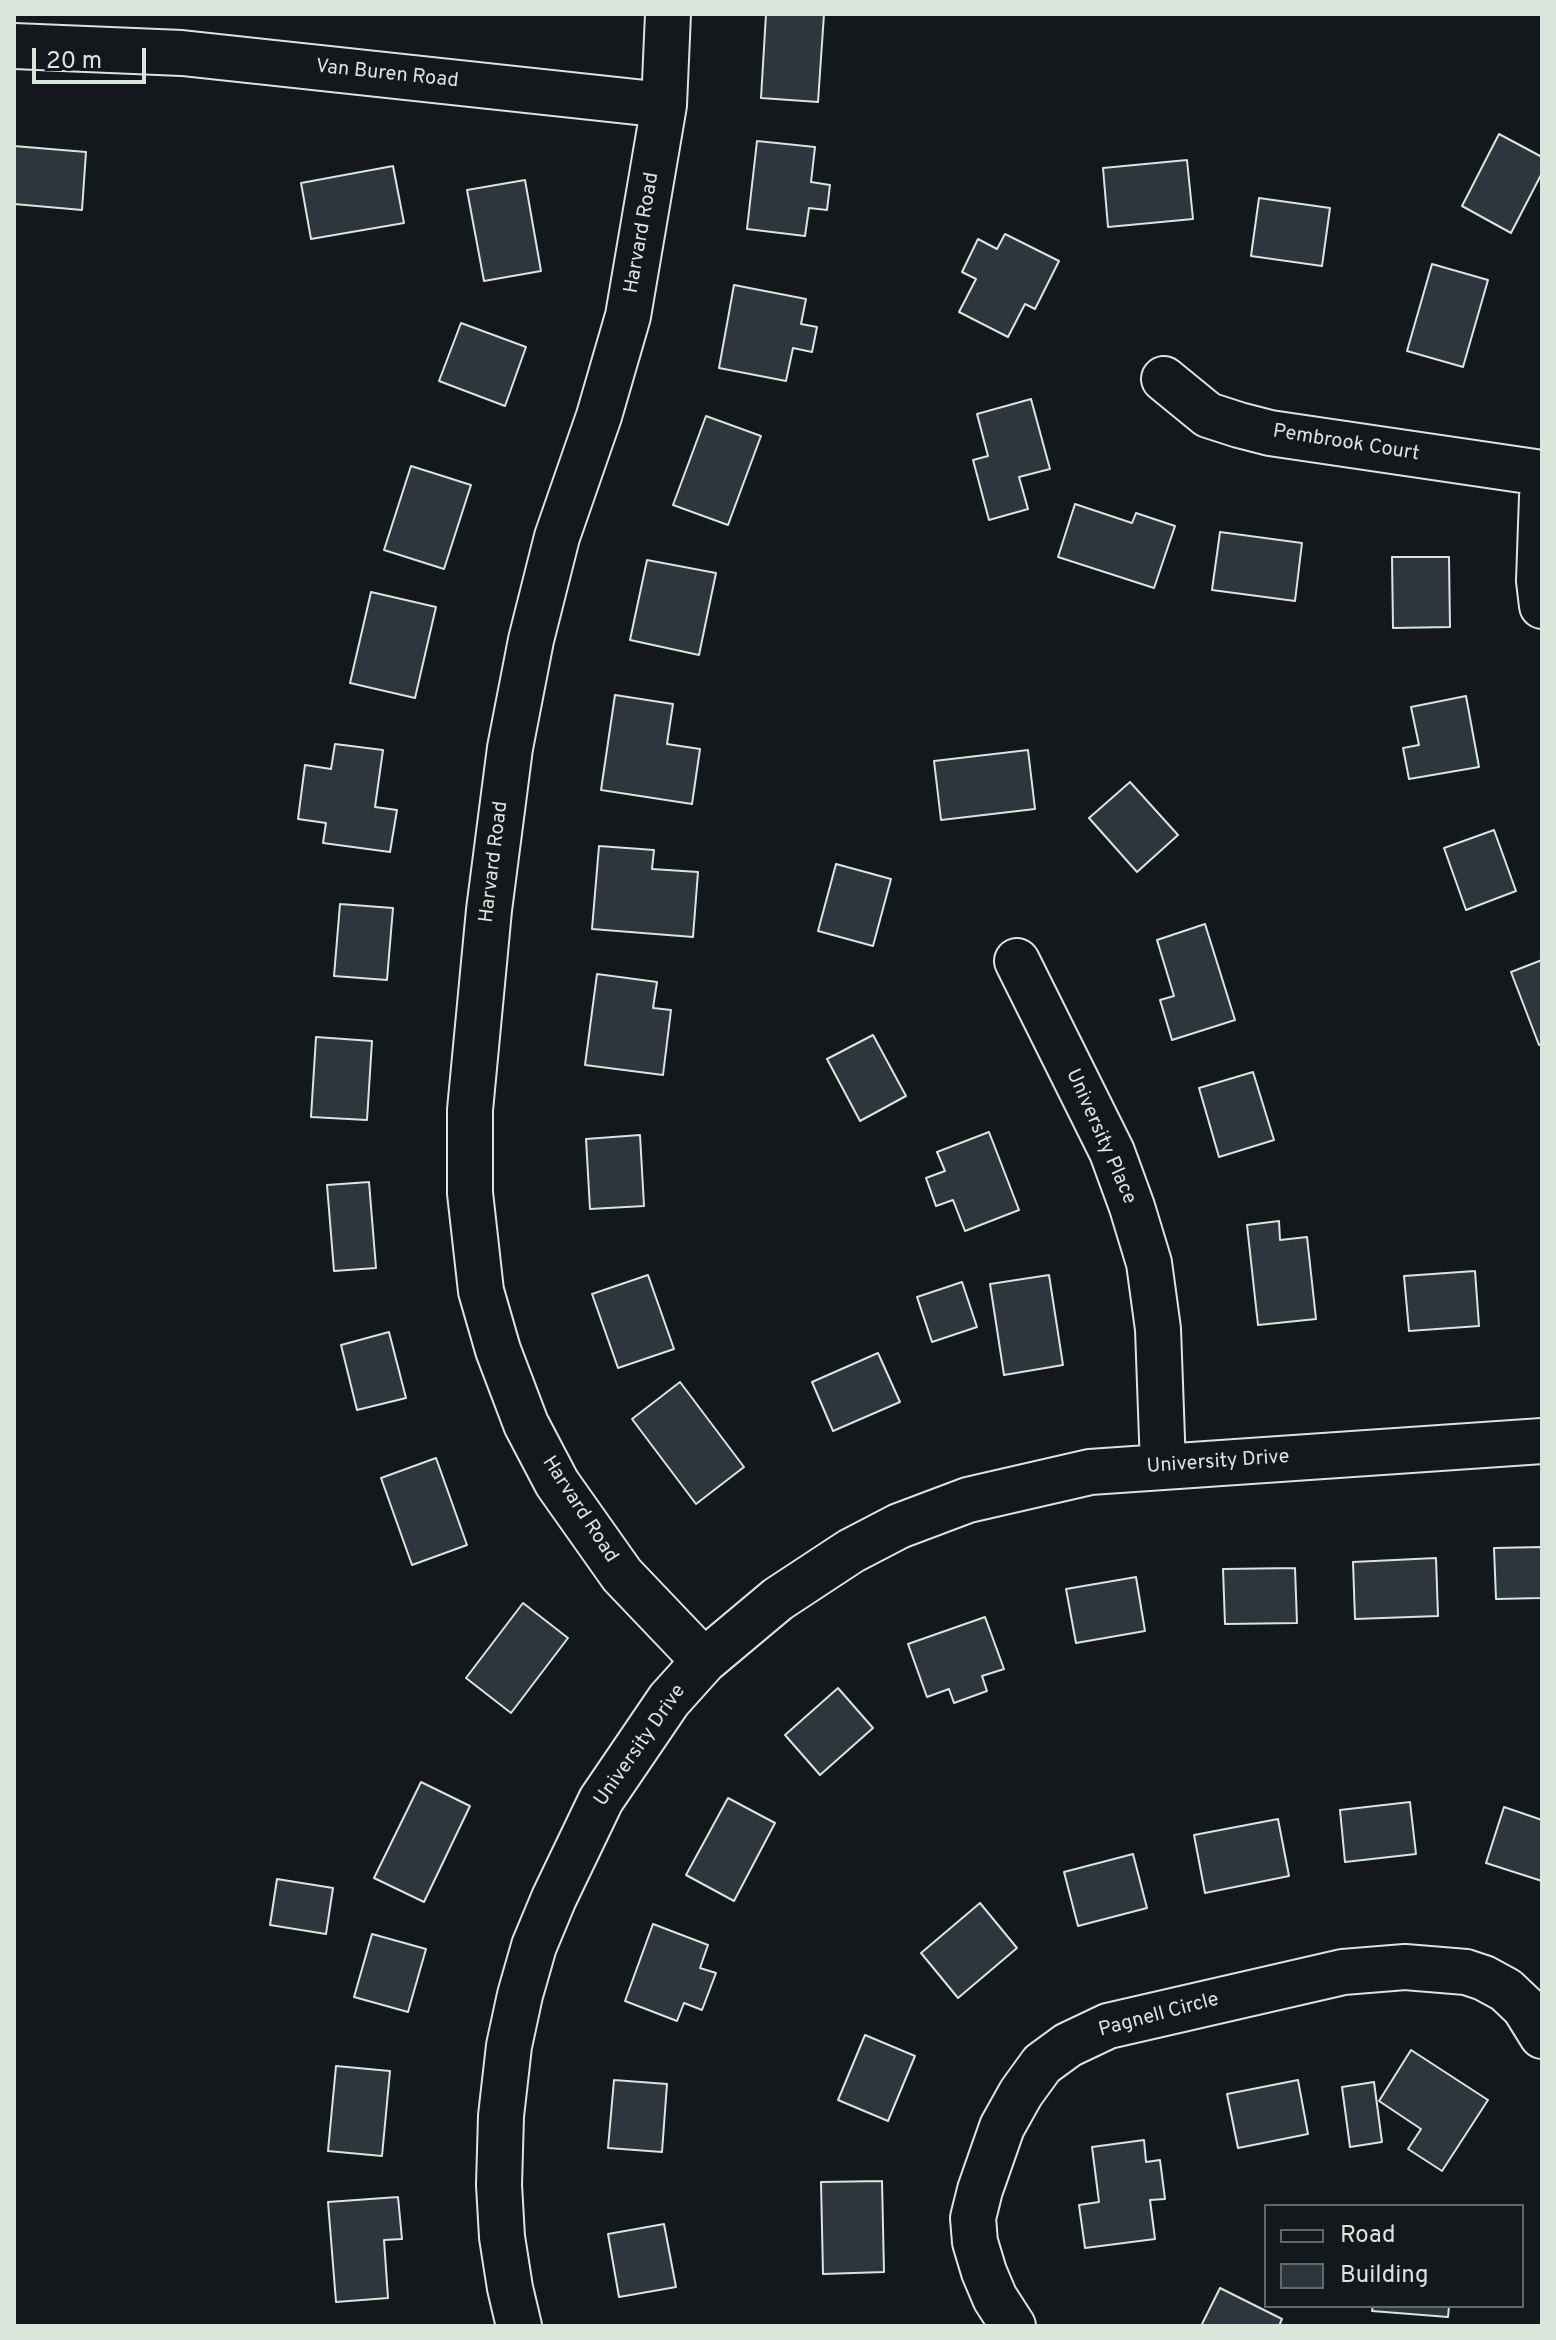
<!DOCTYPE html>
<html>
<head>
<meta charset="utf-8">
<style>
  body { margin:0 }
  #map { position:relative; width:1556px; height:2340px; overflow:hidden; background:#14181c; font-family:Overpass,sans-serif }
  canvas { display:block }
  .frame { position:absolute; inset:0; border:16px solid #d8e6dc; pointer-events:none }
  .legend { position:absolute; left:1264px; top:2204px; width:260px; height:104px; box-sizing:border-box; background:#14181c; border:2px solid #626a69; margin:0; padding:10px 14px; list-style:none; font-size:24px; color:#d8e6dc }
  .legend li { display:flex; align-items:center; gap:16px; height:40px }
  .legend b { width:40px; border:2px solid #626a69 }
  .scale { position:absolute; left:32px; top:48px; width:114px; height:36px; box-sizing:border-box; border:4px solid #d8e6dc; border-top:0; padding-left:10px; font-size:24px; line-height:28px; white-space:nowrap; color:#d8e6dc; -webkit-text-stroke:6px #14181c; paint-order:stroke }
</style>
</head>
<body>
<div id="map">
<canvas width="1556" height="2340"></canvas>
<div class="frame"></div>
<ul class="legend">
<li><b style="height:10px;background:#14181c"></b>Road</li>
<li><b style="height:22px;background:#2c363c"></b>Building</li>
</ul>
<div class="scale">20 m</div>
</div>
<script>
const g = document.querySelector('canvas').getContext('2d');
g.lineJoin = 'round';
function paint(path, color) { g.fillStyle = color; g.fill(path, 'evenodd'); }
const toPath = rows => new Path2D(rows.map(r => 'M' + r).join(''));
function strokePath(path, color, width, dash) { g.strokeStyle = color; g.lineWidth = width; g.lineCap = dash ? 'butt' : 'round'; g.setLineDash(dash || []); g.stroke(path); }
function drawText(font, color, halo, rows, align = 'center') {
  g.font = font + ' Overpass,sans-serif'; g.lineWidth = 6; g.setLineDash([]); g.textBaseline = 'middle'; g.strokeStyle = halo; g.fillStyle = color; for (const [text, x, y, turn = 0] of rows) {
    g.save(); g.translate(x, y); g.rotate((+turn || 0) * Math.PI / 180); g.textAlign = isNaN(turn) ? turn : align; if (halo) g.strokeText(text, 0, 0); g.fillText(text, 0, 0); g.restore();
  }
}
const building = toPath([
  [766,14,824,14,818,102,761,98,766,14],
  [1499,134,1542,157,1542,173,1511,233,1462,206,1499,134],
  [757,141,815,147,811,182,830,185,827,210,809,208,805,236,747,229,757,141],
  [14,146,86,152,82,210,14,204,14,146],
  [1187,160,1193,219,1108,227,1103,168,1187,160],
  [393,166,404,223,311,239,301,183,393,166],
  [525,180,541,271,484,281,467,190,525,180],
  [1259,198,1330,208,1322,266,1251,256,1259,198],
  [1005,234,1059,261,1035,309,1025,304,1008,337,959,312,976,279,962,272,978,239,997,249,1005,234],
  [1432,264,1488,280,1463,367,1407,351,1432,264],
  [734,285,806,299,801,324,817,327,812,352,793,348,786,381,719,368,734,285],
  [461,323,526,347,505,406,439,381,461,323],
  [1031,399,1050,469,1019,477,1028,509,989,520,973,460,988,456,977,414,1031,399],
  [706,416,761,436,728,525,673,505,706,416],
  [411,466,471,485,444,569,384,550,411,466],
  [1075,504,1132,523,1136,513,1175,526,1154,588,1058,557,1075,504],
  [1220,532,1302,543,1295,601,1212,590,1220,532],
  [1392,557,1449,557,1450,627,1393,628,1392,557],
  [647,560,716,573,699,655,630,640,647,560],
  [371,592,436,607,415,698,350,683,371,592],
  [615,695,673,704,667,744,700,749,692,804,601,790,615,695],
  [1466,696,1479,767,1409,779,1403,748,1419,745,1411,707,1466,696],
  [335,744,383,750,375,807,397,810,390,852,323,843,326,823,298,819,305,765,331,769,335,744],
  [1028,750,1035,809,941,820,934,761,1028,750],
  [1130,782,1178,835,1137,872,1089,818,1130,782],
  [1494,830,1516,891,1466,910,1444,848,1494,830],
  [599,846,654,850,652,869,698,872,693,937,592,929,599,846],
  [836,864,891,879,873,946,818,931,836,864],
  [340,904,393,908,387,980,334,976,340,904],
  [1205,924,1235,1020,1172,1040,1160,1000,1174,996,1157,940,1205,924],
  [1542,960,1542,1044,1539,1045,1511,972,1542,960],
  [597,974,657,982,653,1008,671,1010,663,1075,585,1065,597,974],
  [873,1035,906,1096,860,1121,827,1059,873,1035],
  [316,1037,372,1041,367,1120,311,1117,316,1037],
  [1253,1072,1274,1140,1219,1157,1199,1088,1253,1072],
  [989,1132,1019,1210,965,1231,953,1200,936,1206,926,1178,945,1171,937,1152,989,1132],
  [640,1135,644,1206,590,1209,586,1139,640,1135],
  [369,1182,376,1268,334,1271,327,1185,369,1182],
  [1279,1221,1280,1240,1307,1237,1316,1319,1258,1325,1247,1225,1279,1221],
  [1475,1271,1479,1326,1409,1331,1404,1276,1475,1271],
  [648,1275,674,1349,618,1368,592,1294,648,1275],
  [1049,1275,1063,1365,1004,1375,990,1284,1049,1275],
  [962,1282,977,1327,932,1342,917,1297,962,1282],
  [389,1332,406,1398,357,1410,341,1345,389,1332],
  [878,1353,900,1402,833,1431,812,1382,878,1353],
  [680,1382,744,1467,696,1504,632,1419,680,1382],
  [436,1458,467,1545,412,1565,381,1478,436,1458],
  [1542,1547,1542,1598,1496,1599,1494,1548,1542,1547],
  [1436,1558,1438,1616,1355,1619,1353,1562,1436,1558],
  [1295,1568,1297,1623,1225,1624,1223,1569,1295,1568],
  [1136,1577,1145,1631,1076,1643,1066,1589,1136,1577],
  [523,1603,568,1638,511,1713,466,1678,523,1603],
  [985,1617,1004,1669,982,1676,987,1691,954,1703,949,1689,927,1697,908,1644,985,1617],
  [838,1688,873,1728,820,1775,785,1735,838,1688],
  [421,1782,470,1806,424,1902,374,1878,421,1782],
  [728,1798,775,1823,734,1901,686,1875,728,1798],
  [1410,1802,1416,1854,1345,1862,1340,1810,1410,1802],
  [1504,1807,1542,1820,1542,1881,1486,1863,1504,1807],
  [1278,1819,1289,1876,1205,1893,1194,1835,1278,1819],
  [1133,1854,1147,1908,1078,1926,1064,1872,1133,1854],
  [277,1879,333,1888,326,1934,270,1925,277,1879],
  [980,1903,1017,1948,958,1998,921,1953,980,1903],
  [653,1924,708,1945,700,1968,716,1973,702,2010,684,2003,677,2021,625,2001,653,1924],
  [372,1934,426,1949,408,2012,354,1997,372,1934],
  [865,2035,915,2056,888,2121,838,2100,865,2035],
  [1411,2050,1488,2100,1442,2171,1408,2149,1421,2129,1379,2101,1411,2050],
  [336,2066,390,2071,382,2156,328,2151,336,2066],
  [614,2080,667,2084,662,2152,608,2148,614,2080],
  [1298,2080,1308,2134,1238,2148,1227,2094,1298,2080],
  [1374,2082,1382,2142,1350,2147,1342,2087,1374,2082],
  [1144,2140,1146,2162,1160,2160,1165,2199,1150,2200,1155,2239,1085,2248,1079,2205,1099,2202,1092,2147,1144,2140],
  [882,2181,884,2272,823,2274,821,2182,882,2181],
  [398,2197,402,2239,384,2240,388,2298,336,2302,328,2202,398,2197],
  [664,2224,676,2287,619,2297,608,2234,664,2224],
  [1220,2288,1282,2319,1279,2326,1201,2326,1220,2288],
  [1373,2306,1449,2306,1448,2317,1372,2311,1373,2306]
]);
paint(building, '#2c363c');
strokePath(building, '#d8e6dc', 2);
const minor = toPath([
  [668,14,664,105,628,316,599,416,557,537,531,640,510,748,489,910,470,1110,470,1193,481,1291,498,1350,526,1424,557,1483,622,1575,704,1661],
  [14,46,182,53,664,105],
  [1164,379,1208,415,1239,425,1270,433,1542,473],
  [1542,496,1539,581,1542,606],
  [1017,961,1112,1152,1132,1207,1149,1263,1158,1329,1163,1466],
  [519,2326,510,2288,502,2237,499,2185,501,2116,509,2046,520,1995,534,1946,554,1898,601,1800,669,1700,704,1661,778,1599,851,1551,899,1526,968,1500,1090,1472,1542,1441],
  [1013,2326,995,2298,984,2272,975,2242,973,2218,980,2190,1002,2127,1021,2093,1042,2064,1068,2045,1108,2026,1343,1972,1405,1967,1466,1972,1484,1978,1506,1990,1524,2007,1542,2036]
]);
strokePath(minor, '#d8e6dc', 48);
strokePath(minor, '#14181c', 44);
drawText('20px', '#d8e6dc', '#14181c', [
  ["Van Buren Road",387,75,6],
  ["Harvard Road",643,233,-80],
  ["Pembrook Court",1346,444,9],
  ["Harvard Road",495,862,-83],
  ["University Place",1100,1137,66],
  ["University Drive",1218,1463,-4],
  ["Harvard Road",579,1510,57],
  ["University Drive",641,1746,-55],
  ["Pagnell Circle",1159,2016,-15]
]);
</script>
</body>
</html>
